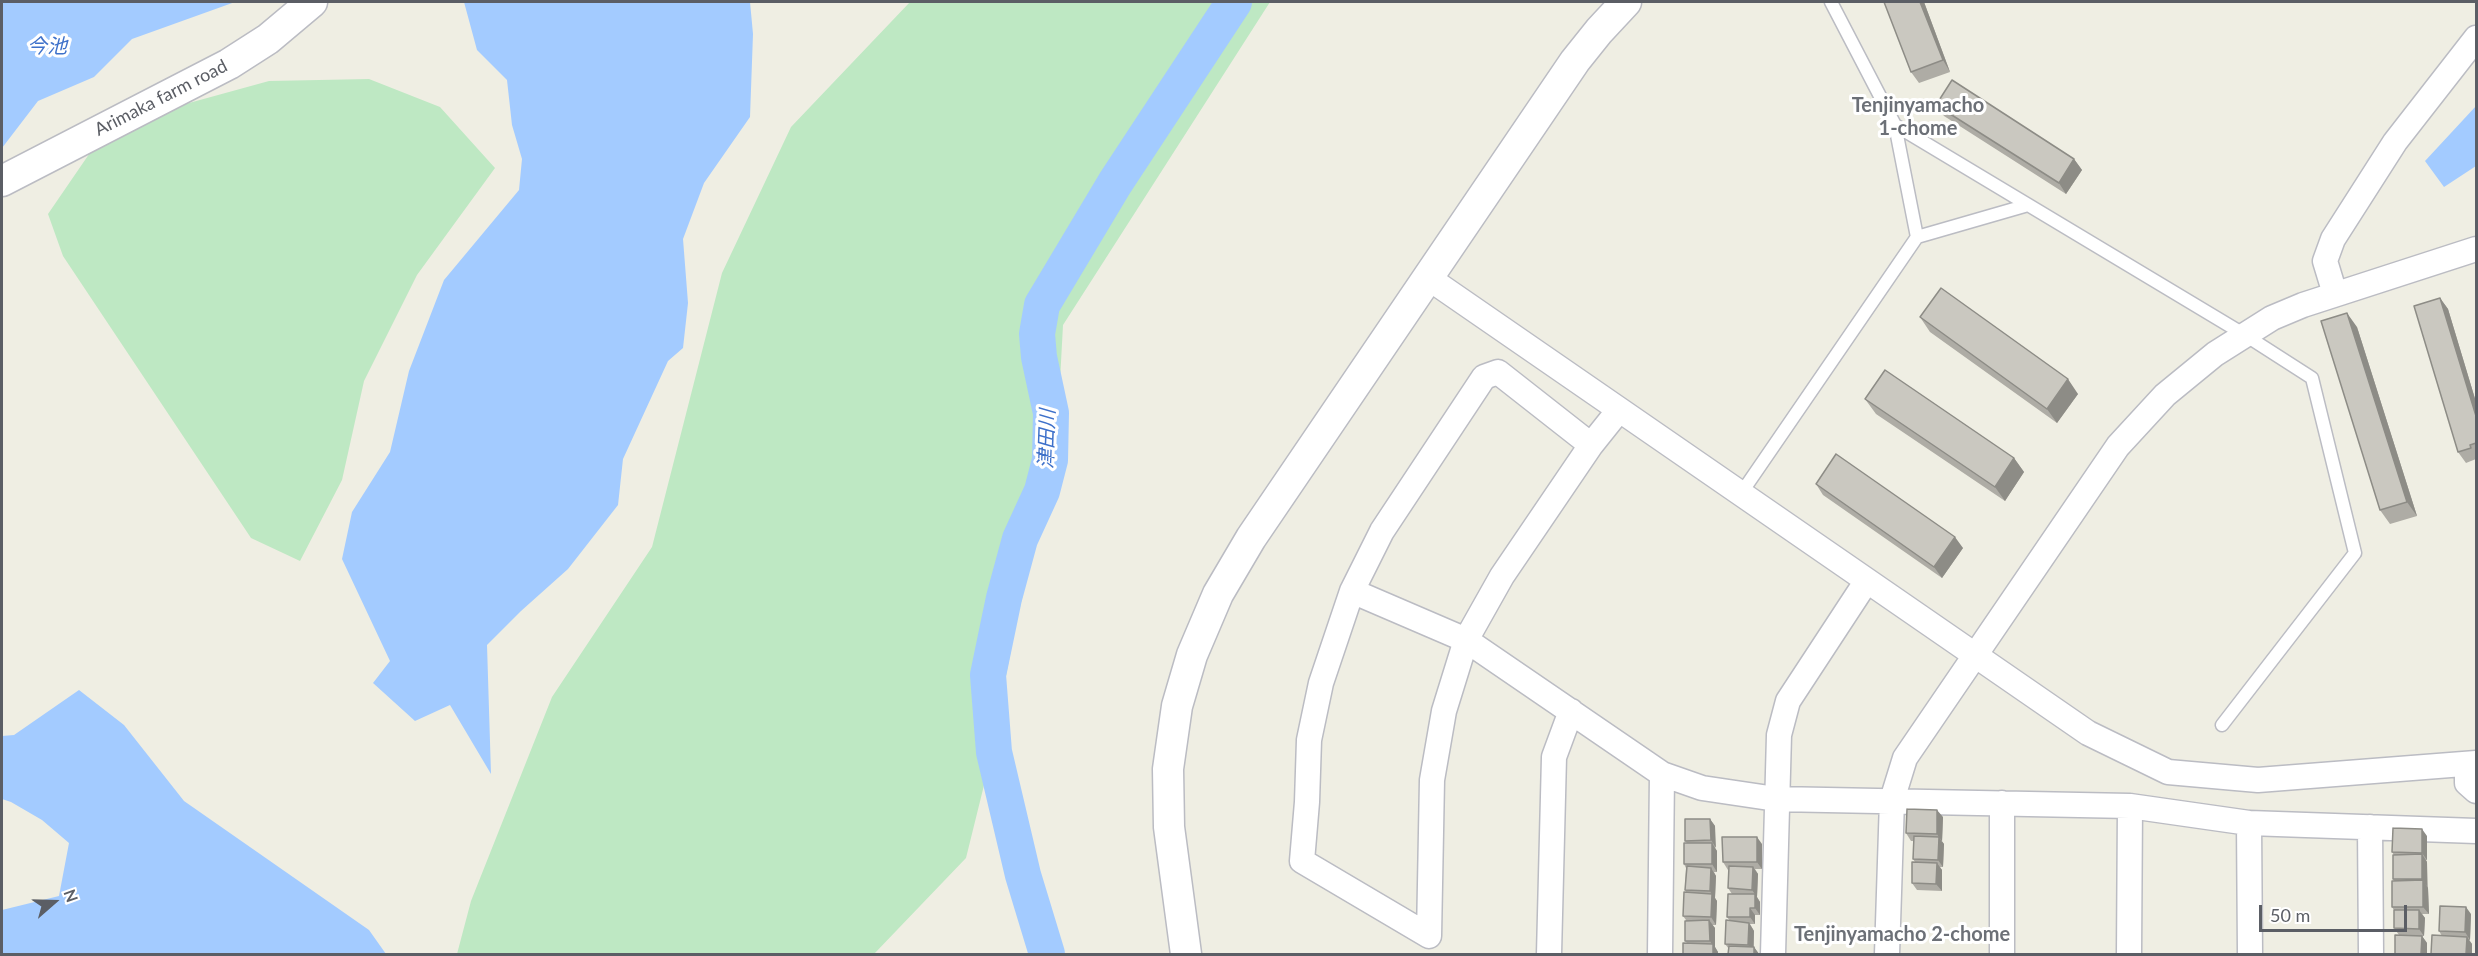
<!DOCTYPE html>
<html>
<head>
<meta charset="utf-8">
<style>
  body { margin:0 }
  #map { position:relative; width:2478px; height:956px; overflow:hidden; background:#efeee3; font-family:Lato,sans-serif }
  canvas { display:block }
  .frame { position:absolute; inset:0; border:3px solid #5b5e65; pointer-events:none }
  .north { position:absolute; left:24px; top:872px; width:60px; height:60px; -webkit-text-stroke:4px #fff; paint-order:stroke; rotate:70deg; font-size:16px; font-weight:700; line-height:24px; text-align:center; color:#5b5e65 }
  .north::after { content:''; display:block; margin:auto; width:21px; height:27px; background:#5b5e65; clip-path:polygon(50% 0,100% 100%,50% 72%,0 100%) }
  .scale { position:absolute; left:2259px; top:905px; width:148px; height:27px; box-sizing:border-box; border:3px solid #5b5e65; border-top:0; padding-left:8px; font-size:18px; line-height:21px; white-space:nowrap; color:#5b5e65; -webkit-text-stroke:4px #fff; paint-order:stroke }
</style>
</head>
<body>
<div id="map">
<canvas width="2478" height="956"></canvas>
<div class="frame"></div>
<div class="north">N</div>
<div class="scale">50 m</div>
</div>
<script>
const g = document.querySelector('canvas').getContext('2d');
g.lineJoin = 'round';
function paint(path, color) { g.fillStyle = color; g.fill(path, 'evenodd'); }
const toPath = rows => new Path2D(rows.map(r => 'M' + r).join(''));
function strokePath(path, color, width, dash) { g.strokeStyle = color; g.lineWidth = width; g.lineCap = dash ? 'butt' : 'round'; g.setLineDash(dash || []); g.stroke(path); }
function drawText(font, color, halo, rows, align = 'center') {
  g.font = font + ' Lato,"Noto Sans JP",sans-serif'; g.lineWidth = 6; g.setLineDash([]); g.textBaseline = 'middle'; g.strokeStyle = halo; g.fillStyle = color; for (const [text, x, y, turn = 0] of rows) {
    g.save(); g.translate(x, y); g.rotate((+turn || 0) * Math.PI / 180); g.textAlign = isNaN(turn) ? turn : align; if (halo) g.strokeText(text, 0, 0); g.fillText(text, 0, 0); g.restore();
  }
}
paint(toPath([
  [910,2,1270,2,1063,325,1056,455,1016,624,988,769,966,858,874,954,457,954,471,901,552,697,652,547,722,273,791,127],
  [369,79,440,107,495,168,417,275,364,381,342,480,300,561,251,538,63,256,48,214,109,125,269,81]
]), '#bee8c3');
paint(toPath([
  [2,2,235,2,132,39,94,77,38,101,2,148],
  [464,2,750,2,753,34,750,117,704,183,683,239,688,303,683,348,668,361,623,459,618,505,568,569,521,611,487,645,491,774,450,705,415,721,373,683,390,661,342,559,352,512,390,452,409,371,444,280,519,190,522,159,512,125,507,80,477,50],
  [2476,106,2476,166,2444,187,2425,161],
  [79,690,124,725,184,801,369,930,386,954,2,954,2,910,59,896,69,843,42,820,11,802,2,799,2,736,14,735]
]), '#a3cbff');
strokePath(toPath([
  [1047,954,1023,875,994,752,988,675,1004,598,1020,539,1042,491,1050,460,1051,413,1039,357,1037,334,1042,305,1115,183,1234,2]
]), '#a3cbff', 36);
const service = toPath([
  [1895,125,2245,335,2312,378,2355,553,2222,725],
  [1917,237,2028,205],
  [1740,495,1917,237,1895,125,1831,2]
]);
const minor = toPath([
  [1427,277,2088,733,2168,772,2258,780,2476,763],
  [2335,294,2325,261,2333,239,2395,142,2476,38],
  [1591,445,1498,372,1484,377,1382,531,1352,591,1321,683,1309,740,1307,802,1302,861,1429,936,1432,780,1444,711,1466,640,1502,576,1591,445,1619,410],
  [1352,591,1466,640,1662,774,1702,788,1776,799,2130,806,2249,823,2476,831],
  [2467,765,2467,783,2476,791],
  [2002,803,2002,954],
  [2249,823,2250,954],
  [2370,827,2371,954],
  [1549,954,1554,757,1571,711],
  [1660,954,1662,774],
  [1773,954,1779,735,1788,701,1866,582],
  [1887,954,1892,800,1905,758,2118,446,2165,395,2215,354,2272,318,2303,305,2476,249],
  [2129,954,2130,806]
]);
const tertiary = toPath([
  [2,181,229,64,268,39,312,2],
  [1186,954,1169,827,1168,769,1177,706,1192,655,1218,594,1251,538,1575,61,1599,31,1626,2]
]);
strokePath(service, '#bbbcc3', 15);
strokePath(minor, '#bbbcc3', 27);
strokePath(tertiary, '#bbbcc3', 33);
strokePath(service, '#fff', 12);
strokePath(minor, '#fff', 24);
strokePath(tertiary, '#fff', 30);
paint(toPath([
  [1924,2,1950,72,1919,83,1911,72],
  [1936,105,2074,159,2082,170,2066,194,1944,116],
  [2440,298,2448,309,2476,402,2476,459,2466,463,2458,452],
  [1920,317,2078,394,2057,423,1930,332],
  [2357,327,2417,516,2390,524,2380,510],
  [1865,399,2014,458,2024,472,2005,501,1876,414],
  [1816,484,1963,548,1942,578,1823,495],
  [1943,817,1942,842,1944,844,1943,867,1940,867,1942,870,1942,891,1917,890,1912,883,1915,862,1913,859,1914,841,1911,841,1906,833],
  [1710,819,1715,826,1715,848,1717,851,1717,872,1714,872,1716,876,1715,898,1717,901,1716,925,1712,925,1715,928,1715,947,1718,952,1718,954,1683,954,1687,943,1685,941,1686,920,1683,916,1686,892,1685,890,1686,868,1684,864,1687,843,1685,841],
  [2427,836,2427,860,2426,860,2427,862,2429,914,2422,914,2425,918,2424,936,2422,936,2427,943,2399,935,2394,928,2394,910,2392,907,2394,881,2393,879,2394,855,2392,852],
  [1762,844,1762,869,1755,869,1758,874,1757,897,1760,902,1760,915,1755,915,1755,924,1750,924,1754,931,1754,947,1759,954,1728,954,1729,949,1725,944,1730,921,1727,917,1732,894,1728,888,1729,870,1728,870,1723,862],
  [2471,914,2470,940,2469,940,2472,944,2442,936,2439,931]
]), '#aeaca5');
paint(toPath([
  [1920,2,1924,2,1950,72,1943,60],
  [2074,159,2082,170,2066,194,2059,183],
  [2440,298,2448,309,2476,402,2476,416],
  [2347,313,2357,327,2417,516,2407,502],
  [2068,379,2078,394,2057,423,2047,409],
  [2014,458,2024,472,2005,501,1995,487],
  [1955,537,1963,548,1942,578,1934,567],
  [1937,810,1943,817,1942,842,1937,834],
  [1710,819,1715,826,1716,848,1711,840],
  [2422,829,2427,836,2427,860,2422,853],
  [1757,837,1762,844,1762,869,1757,862],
  [1939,837,1944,844,1943,867,1938,860],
  [1712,843,1717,851,1717,872,1712,864],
  [2422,854,2427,862,2427,886,2422,879],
  [1937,863,1942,870,1942,891,1936,884],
  [1753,867,1758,874,1757,897,1752,890],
  [1711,868,1716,876,1715,898,1717,901,1716,925,1711,917,1712,895,1710,891],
  [2423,880,2428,888,2429,914,2423,907],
  [1755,894,1760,902,1760,915,1755,908],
  [2466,907,2471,914,2470,940,2465,932],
  [1750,908,1755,915,1755,924,1750,917],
  [2419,910,2425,918,2424,936,2419,929],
  [1709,920,1715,928,1715,947,1718,952,1718,954,1713,954,1713,946,1710,941],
  [1749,923,1754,931,1753,953,1748,945],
  [2422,936,2427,943,2427,954,2421,954],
  [2467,937,2472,944,2472,954,2466,954],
  [1754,947,1759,954,1754,954]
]), '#8d8c86');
const building = toPath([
  [1884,2,1920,2,1943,60,1911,72,1884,2],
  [1952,80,2074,159,2059,183,1936,105,1952,80],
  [1941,288,2068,379,2047,409,1920,317,1941,288],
  [2440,298,2476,416,2476,443,2470,445,2471,448,2458,452,2414,306,2440,298],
  [2347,313,2407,502,2380,510,2321,321,2347,313],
  [1885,370,2014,458,1995,487,1865,399,1885,370],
  [1836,454,1955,537,1934,567,1816,484,1836,454],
  [1907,809,1937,810,1937,834,1906,833,1907,809],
  [1685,819,1710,819,1711,840,1685,841,1685,819],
  [2393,828,2422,829,2422,853,2392,852,2393,828],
  [1914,836,1939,837,1938,860,1913,859,1914,836],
  [1722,837,1757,837,1757,862,1723,862,1722,837],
  [1684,843,1712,843,1712,864,1684,864,1684,843],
  [2422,854,2422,879,2393,879,2393,855,2422,854],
  [1912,862,1937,863,1936,884,1912,883,1912,862],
  [1687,866,1711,868,1710,891,1685,890,1687,866],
  [1729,866,1753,867,1752,890,1728,888,1729,866],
  [2423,880,2423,907,2392,907,2392,881,2423,880],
  [1684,892,1712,894,1711,917,1683,916,1684,892],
  [1728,894,1755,894,1755,908,1750,908,1750,917,1727,917,1728,894],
  [2440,906,2466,907,2465,932,2439,931,2440,906],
  [2394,910,2419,910,2419,929,2394,928,2394,910],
  [1709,920,1710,941,1685,941,1685,921,1709,920],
  [1726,920,1749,923,1748,945,1725,944,1726,920],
  [2395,935,2422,936,2421,954,2395,954,2395,935],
  [2432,935,2467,937,2466,954,2431,954,2432,935],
  [1683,943,1713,944,1713,954,1683,954,1683,943],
  [1729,946,1754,947,1754,954,1728,954,1729,946]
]);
paint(building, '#cac8c0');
strokePath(building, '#8d8c86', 1.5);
drawText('18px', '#5b5e65', '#fff', [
  ["Arimaka farm road",161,98,-27]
]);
drawText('italic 20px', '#3e71ca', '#fff', [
  ["今池",47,47],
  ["津田川",1047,439,-88]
]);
drawText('bold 20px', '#6c7077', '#fff', [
  ["Tenjinyamacho",1918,106],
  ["1-chome",1918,129],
  ["Tenjinyamacho 2-chome",1902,935]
]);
</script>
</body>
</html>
